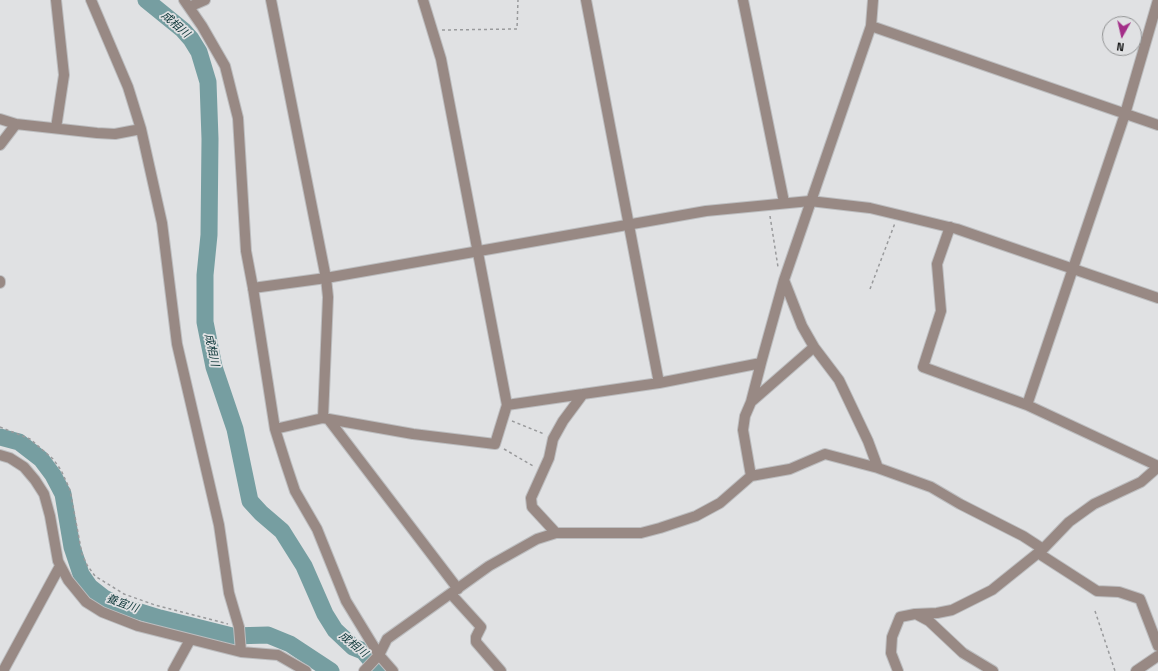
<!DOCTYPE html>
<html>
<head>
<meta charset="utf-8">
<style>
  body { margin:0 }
  #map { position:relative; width:1158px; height:671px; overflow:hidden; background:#e0e1e3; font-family:"Titillium Web",sans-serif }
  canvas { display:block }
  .north { position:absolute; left:1102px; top:16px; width:40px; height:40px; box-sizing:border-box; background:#e0e1e3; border:1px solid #909192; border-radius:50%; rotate:188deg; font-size:11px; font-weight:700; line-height:16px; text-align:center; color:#181919 }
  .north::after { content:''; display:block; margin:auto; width:14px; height:18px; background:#a32e88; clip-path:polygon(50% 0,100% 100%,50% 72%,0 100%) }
</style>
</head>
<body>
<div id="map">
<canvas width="1158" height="671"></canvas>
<div class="north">N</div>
</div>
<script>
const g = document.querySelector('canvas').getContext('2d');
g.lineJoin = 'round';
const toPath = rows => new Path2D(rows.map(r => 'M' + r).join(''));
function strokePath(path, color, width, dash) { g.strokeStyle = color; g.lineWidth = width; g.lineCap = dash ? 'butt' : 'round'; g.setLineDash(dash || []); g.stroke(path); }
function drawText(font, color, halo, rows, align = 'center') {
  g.font = font + ' "Titillium Web","Noto Sans JP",sans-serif'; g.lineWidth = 3.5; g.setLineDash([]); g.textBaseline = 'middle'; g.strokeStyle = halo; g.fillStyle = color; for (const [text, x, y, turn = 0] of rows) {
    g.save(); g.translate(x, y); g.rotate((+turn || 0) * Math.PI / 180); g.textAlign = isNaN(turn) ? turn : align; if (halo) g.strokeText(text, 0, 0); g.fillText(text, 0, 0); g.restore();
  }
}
strokePath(toPath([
  [146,0,183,30,191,39,199,52,208,82,210,139,209,235,205,275,205,322,214,367,235,429,250,501,261,513,282,531,304,566,325,614,335,630,353,647,363,651,380,671],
  [0,437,19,442,41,459,53,475,63,494,72,547,81,574,90,587,104,598,121,606,160,618,232,636,268,635,290,644,331,671]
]), '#769ea1', 17);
const minor = toPath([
  [91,0,128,87,141,129,162,223,177,344,219,525,229,593,239,627,241,652],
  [184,0,202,26,225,66,238,118,246,251,253,288,275,429,286,464,295,491,317,529,346,601,379,655,393,671],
  [271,0,326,278,328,297,323,418],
  [423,0,441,59,507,405,659,383,761,363,784,280,871,26,873,0],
  [586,0,659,383],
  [743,0,784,202],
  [189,7,205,0],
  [871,26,1158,125],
  [0,119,16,124,97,133,115,134,141,129],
  [56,128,64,75,56,0],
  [0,145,16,124],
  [950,227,937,264,941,311,923,367,1027,405,1125,114,1158,0],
  [784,280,802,326,814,347,839,380,868,441,878,468],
  [0,281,0,283],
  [751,402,761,363],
  [1027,405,1158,466],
  [329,420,458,589],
  [275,429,323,418,413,434,495,444,507,405],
  [0,455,10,458,24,467,35,480,44,494,50,516,58,561,68,580,86,602,102,612,138,626,241,652,278,655,306,671],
  [751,476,743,430,745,416,751,402,814,347],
  [556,533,532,507,531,498,549,458,553,439,563,421,583,394],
  [1038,553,1097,591,1119,592,1140,599,1158,646],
  [451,594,481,627,476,637,476,642,501,671],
  [916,614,929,621,963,653,993,671],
  [3,671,60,566],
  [173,671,190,640],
  [364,671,379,655,387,639,489,566,537,539,556,533,641,533,660,528,696,516,720,503,751,476,790,469,825,454,878,468,931,487,960,504,1023,536,1043,549],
  [898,671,891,653,892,637,900,617,915,614,937,613,952,610,992,590,1043,549,1069,522,1087,509,1094,504,1141,482,1158,467]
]);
const tertiary = toPath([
  [253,288,326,278,706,211,810,201,870,208,957,229,1158,298],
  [1136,671,1158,656]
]);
strokePath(minor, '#bcbdbf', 12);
strokePath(tertiary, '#bcbdbf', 12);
strokePath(toPath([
  [442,30,517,29,518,0],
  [770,216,778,267],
  [870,289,895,223],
  [512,421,544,434],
  [0,427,30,439,53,459,61,470,70,490,82,554,87,565,95,576,124,594,155,605,228,624],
  [504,449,535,467],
  [1095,611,1115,671]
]), '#999a9c', 1.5, [3, 3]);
strokePath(minor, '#988984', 10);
strokePath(tertiary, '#988984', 10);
drawText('italic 11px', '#0a3436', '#e0e1e3', [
  ["成相川",175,25,41],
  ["成相川",211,350,78],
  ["養宜川",122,604,20],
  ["成相川",353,645,39]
]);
</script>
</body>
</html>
